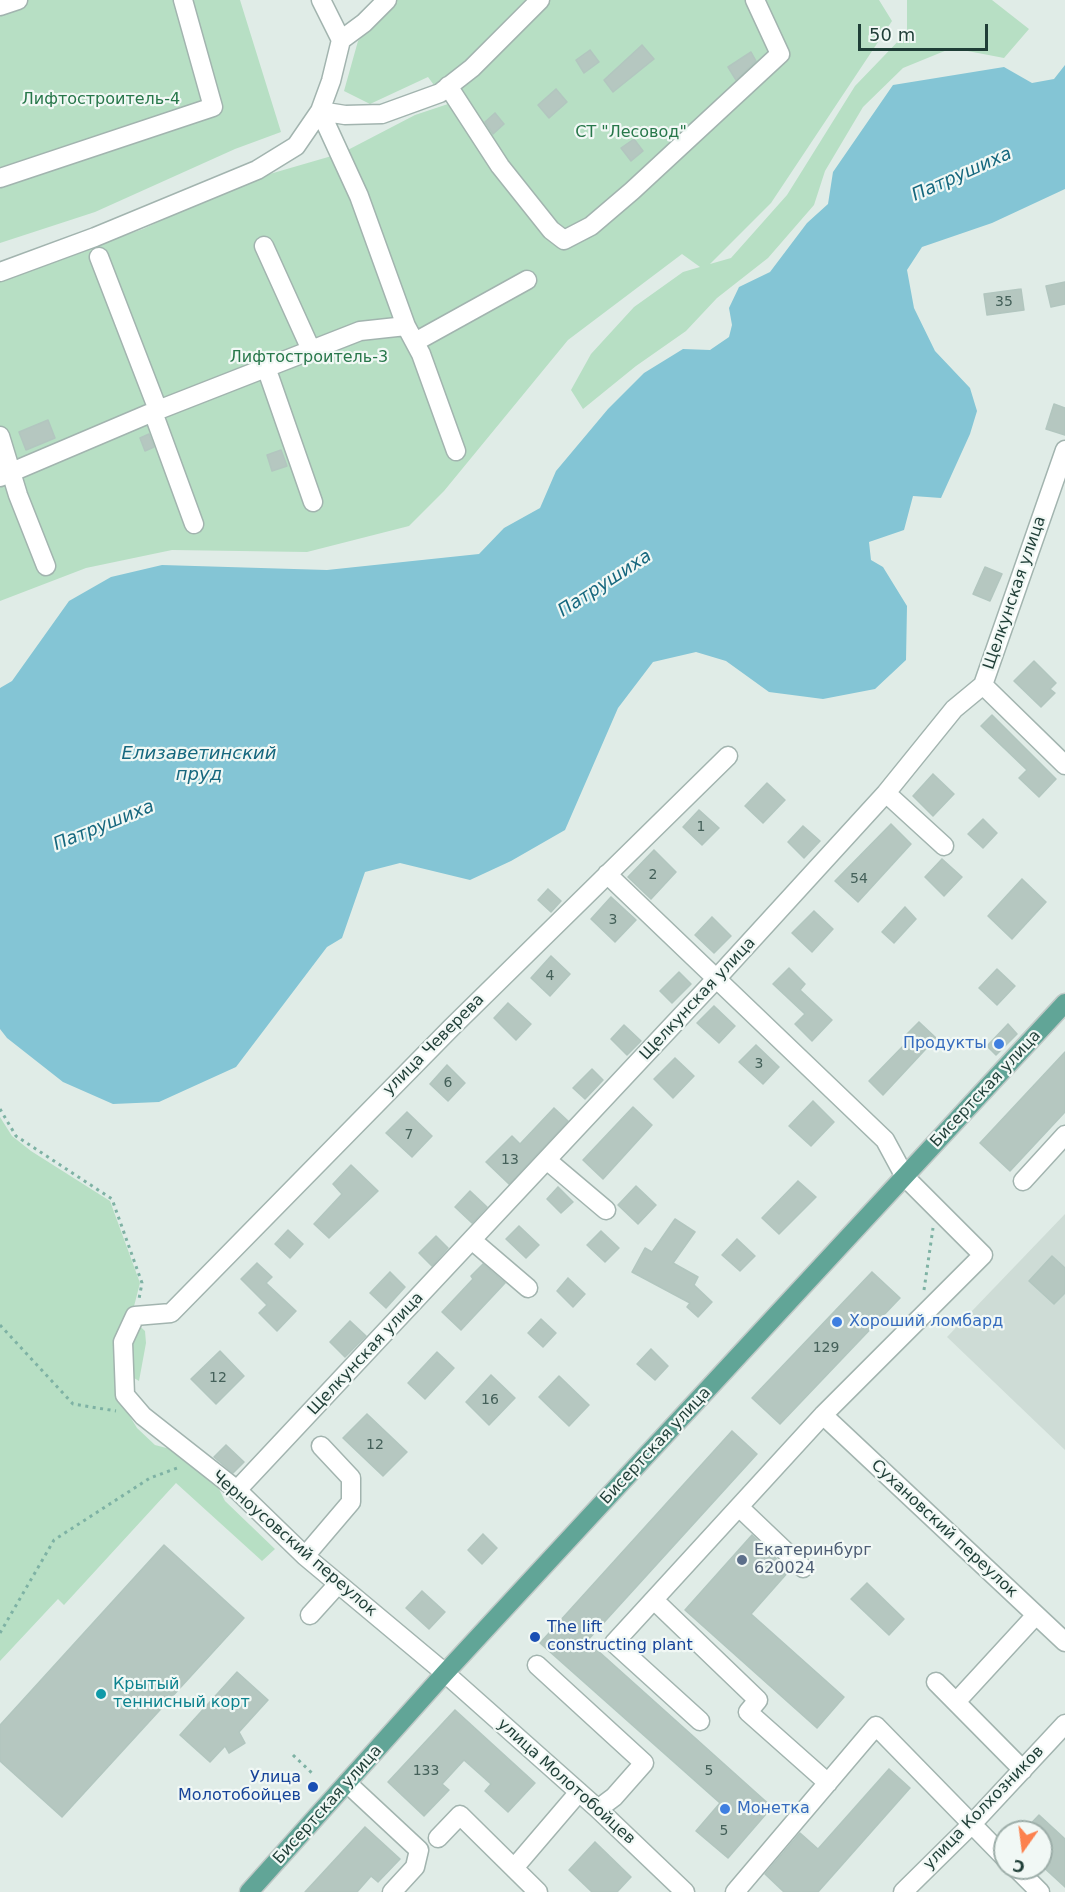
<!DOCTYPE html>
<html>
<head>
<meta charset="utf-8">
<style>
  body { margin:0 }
  #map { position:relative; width:1065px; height:1892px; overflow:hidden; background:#e0ece7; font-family:"DejaVu Sans",sans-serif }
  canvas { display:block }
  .north { position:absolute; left:993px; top:1820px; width:60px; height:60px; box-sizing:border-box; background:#f1f8f5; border:2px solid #9daea9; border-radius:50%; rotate:194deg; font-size:16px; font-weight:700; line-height:24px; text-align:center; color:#1f3e37 }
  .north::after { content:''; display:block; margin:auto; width:21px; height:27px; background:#fc814e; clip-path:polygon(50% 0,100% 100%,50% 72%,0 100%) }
  .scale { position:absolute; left:858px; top:24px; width:130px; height:27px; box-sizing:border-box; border:3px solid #1f3e37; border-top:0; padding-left:8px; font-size:18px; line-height:21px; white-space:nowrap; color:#1f3e37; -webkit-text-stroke:4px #f1f8f5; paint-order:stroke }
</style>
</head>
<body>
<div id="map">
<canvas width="1065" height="1892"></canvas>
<div class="north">С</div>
<div class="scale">50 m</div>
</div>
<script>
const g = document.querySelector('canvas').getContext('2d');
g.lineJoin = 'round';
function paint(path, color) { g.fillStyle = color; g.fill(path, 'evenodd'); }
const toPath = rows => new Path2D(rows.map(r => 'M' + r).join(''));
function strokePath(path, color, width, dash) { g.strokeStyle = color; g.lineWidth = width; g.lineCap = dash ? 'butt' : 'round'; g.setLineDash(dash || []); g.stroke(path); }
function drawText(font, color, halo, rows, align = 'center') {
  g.font = font + ' "DejaVu Sans",sans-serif'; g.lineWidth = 4.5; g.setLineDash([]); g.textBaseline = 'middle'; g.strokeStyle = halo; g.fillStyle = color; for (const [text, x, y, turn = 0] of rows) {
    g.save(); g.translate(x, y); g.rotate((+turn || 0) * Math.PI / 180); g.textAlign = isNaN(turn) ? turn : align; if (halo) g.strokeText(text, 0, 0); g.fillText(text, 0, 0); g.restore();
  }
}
paint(toPath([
  [1065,1214,1065,1450,947,1337]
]), '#cedcd6');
paint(toPath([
  [0,0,240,0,281,132,235,149,95,212,0,243],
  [395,0,879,0,892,21,771,203,710,264,731,258,787,195,855,86,907,32,907,0,992,0,1029,29,1004,58,952,48,903,68,863,107,825,171,814,205,768,258,717,298,686,331,636,366,583,409,571,390,591,354,634,307,683,272,700,267,682,254,568,340,444,491,409,526,307,552,172,550,86,568,0,601,0,279,143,229,249,180,342,153,415,115,448,104,428,77,370,104,344,91,358,41],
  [0,1117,12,1136,31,1151,110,1201,140,1283,131,1318,145,1331,146,1343,139,1381,129,1375,117,1395,137,1428,155,1445,174,1450,219,1489,225,1501,275,1549,262,1561,176,1483,64,1605,58,1599,0,1661]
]), '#b7dfc4');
paint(toPath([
  [1065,65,1065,189,992,223,922,247,907,270,914,308,935,351,970,388,977,411,970,434,941,498,913,496,904,530,869,542,871,560,883,567,907,606,906,660,875,689,823,699,769,692,726,661,696,652,653,662,618,708,565,830,511,861,470,880,400,863,365,872,342,938,327,947,236,1067,159,1102,113,1104,63,1082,7,1038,0,1029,0,688,12,681,69,601,111,577,162,565,327,570,479,554,504,528,540,508,556,471,608,409,644,373,683,349,710,350,729,337,732,325,729,308,739,287,770,272,807,223,828,204,833,172,893,85,1004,67,1032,83,1054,79]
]), '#84c5d5');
const building = toPath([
  [642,45,654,59,613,92,604,80,642,45],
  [590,50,599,62,584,73,576,60,590,50],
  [751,52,756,61,736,80,728,67,751,52],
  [556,89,567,102,549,118,538,105,556,89],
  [495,113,504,124,493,134,485,122,495,113],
  [634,139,643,151,631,161,621,148,634,139],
  [1065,282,1065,304,1051,307,1046,286,1065,282],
  [1021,289,1024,310,987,315,984,294,1021,289],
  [1054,404,1065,408,1065,435,1046,429,1054,404],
  [48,420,55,438,26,450,19,432,48,420],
  [149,434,154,447,145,451,140,438,149,434],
  [281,450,287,466,272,471,267,455,281,450],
  [985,567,1002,574,990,601,973,594,985,567],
  [1034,661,1056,683,1050,689,1055,693,1041,707,1014,681,1034,661],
  [992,715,1056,779,1039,797,1019,778,1027,770,981,726,992,715],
  [933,774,954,794,933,816,913,796,933,774],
  [767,783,785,800,763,823,745,806,767,783],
  [699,810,719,828,702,845,683,827,699,810],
  [983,819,997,833,983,848,968,834,983,819],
  [891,824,911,844,858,902,835,881,891,824],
  [803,826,820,841,804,858,788,842,803,826],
  [654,850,676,872,651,899,628,877,654,850],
  [942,859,962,877,944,896,925,877,942,859],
  [1022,879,1046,902,1012,939,988,916,1022,879],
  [548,889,561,901,551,912,538,900,548,889],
  [611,897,636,920,615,942,591,919,611,897],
  [905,907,916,919,894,943,882,932,905,907],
  [814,911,833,929,812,952,792,933,814,911],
  [712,917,731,936,714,953,695,935,712,917],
  [551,956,570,974,550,996,531,978,551,956],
  [789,968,805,984,800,990,832,1020,812,1041,795,1024,805,1014,773,984,789,968],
  [997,969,1015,986,997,1005,979,988,997,969],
  [679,972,691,984,672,1003,660,991,679,972],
  [508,1003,531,1024,516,1040,494,1018,508,1003],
  [714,1006,735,1026,719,1043,697,1023,714,1006],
  [919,1022,936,1038,883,1095,869,1081,907,1042,903,1038,919,1022],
  [1008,1024,1017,1034,996,1055,987,1046,1008,1024],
  [624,1025,641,1041,627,1055,611,1039,624,1025],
  [756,1045,779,1067,763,1084,739,1062,756,1045],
  [1065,1052,1065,1112,1010,1171,980,1143,1065,1052],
  [675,1058,694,1076,673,1098,654,1079,675,1058],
  [447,1065,465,1083,448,1101,430,1084,447,1065],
  [592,1069,603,1080,585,1099,573,1088,592,1069],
  [813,1101,834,1122,811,1146,789,1126,813,1101],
  [633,1107,652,1125,603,1179,583,1160,633,1107],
  [554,1108,568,1121,509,1184,486,1162,512,1136,520,1144,554,1108],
  [407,1112,432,1136,412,1157,386,1133,407,1112],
  [351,1165,378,1191,329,1238,314,1224,342,1194,333,1184,351,1165],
  [798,1181,816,1197,779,1234,762,1218,798,1181],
  [636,1186,656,1205,638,1224,618,1205,636,1186],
  [558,1187,573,1202,561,1213,547,1199,558,1187],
  [470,1191,487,1207,472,1223,455,1207,470,1191],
  [675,1219,695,1232,673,1263,698,1277,694,1285,712,1302,698,1317,687,1307,690,1303,632,1272,645,1248,652,1252,675,1219],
  [519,1226,539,1245,526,1258,506,1239,519,1226],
  [288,1230,303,1244,290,1258,275,1244,288,1230],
  [601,1231,619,1248,605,1262,587,1245,601,1231],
  [436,1236,448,1248,432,1266,419,1253,436,1236],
  [737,1239,755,1256,740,1271,722,1255,737,1239],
  [1052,1256,1065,1268,1065,1293,1054,1304,1029,1281,1052,1256],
  [257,1263,272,1277,266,1283,296,1311,277,1331,259,1313,267,1305,241,1279,257,1263],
  [483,1264,505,1283,461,1330,442,1312,473,1279,471,1276,483,1264],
  [390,1272,405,1287,386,1308,370,1293,390,1272],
  [872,1272,900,1298,780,1424,752,1398,872,1272],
  [568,1278,585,1294,573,1307,557,1291,568,1278],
  [541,1319,556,1333,543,1347,528,1333,541,1319],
  [350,1321,366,1336,345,1357,330,1342,350,1321],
  [651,1349,668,1366,655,1380,637,1364,651,1349],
  [220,1351,244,1376,216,1404,191,1379,220,1351],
  [437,1352,454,1368,425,1399,408,1383,437,1352],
  [491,1375,515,1398,489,1425,466,1402,491,1375],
  [559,1376,589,1405,569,1426,539,1397,559,1376],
  [367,1414,407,1452,383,1476,343,1438,367,1414],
  [732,1431,757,1454,587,1641,772,1807,728,1858,696,1831,720,1803,540,1643,732,1431],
  [226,1445,244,1462,233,1473,214,1457,226,1445],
  [483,1534,497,1548,482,1564,468,1550,483,1534],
  [752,1535,789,1571,751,1614,844,1697,817,1728,685,1610,752,1535],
  [164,1545,244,1618,62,1817,0,1761,0,1725,164,1545],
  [867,1583,904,1619,889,1635,851,1599,867,1583],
  [422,1591,445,1612,429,1629,406,1608,422,1591],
  [237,1672,268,1700,239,1732,245,1743,229,1753,225,1746,210,1762,180,1735,237,1672],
  [455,1710,535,1783,508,1812,485,1791,491,1784,464,1760,442,1784,449,1790,424,1816,388,1782,455,1710],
  [889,1769,910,1788,818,1892,784,1892,765,1874,800,1833,818,1849,889,1769],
  [1039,1815,1065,1839,1065,1887,1041,1865,1041,1832,1023,1832,1039,1815],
  [365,1827,400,1859,378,1882,371,1876,357,1892,305,1892,365,1827],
  [595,1842,631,1877,617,1892,592,1892,569,1870,595,1842]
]);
paint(building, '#b5c7c0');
strokePath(building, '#b2c6bf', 1.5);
const minor = toPath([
  [0,6,18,0],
  [341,40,364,23,387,0],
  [448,86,500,166,551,230,564,240,591,226,632,191,780,54,755,0],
  [320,111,359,196,406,326,421,354,456,451],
  [320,111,345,115,382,114,440,93,472,68,540,0],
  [0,178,213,107,183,0],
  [264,246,312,352],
  [99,257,158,410],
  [0,272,95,237,257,170,296,146,320,111,331,81,341,40,321,0],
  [415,342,527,280],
  [267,370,313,502],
  [153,412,194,524],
  [0,436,18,495,46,566],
  [0,477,153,412,360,331,406,326],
  [983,685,1065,765],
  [886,793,944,846],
  [607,874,885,1140,905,1177,983,1255,823,1415,614,1643,700,1721],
  [548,1161,606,1210],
  [1023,1181,1065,1135],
  [473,1241,528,1288],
  [823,1415,1065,1642],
  [237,1490,716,979,886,793,954,709,983,685,1065,450],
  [739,1507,803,1568],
  [305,1556,351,1502,351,1478,321,1446],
  [654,1600,758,1700,748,1712,828,1783],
  [310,1615,338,1584],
  [537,1665,644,1763,614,1797,598,1809],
  [936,1682,1023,1770],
  [956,1702,1036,1615],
  [347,1783,419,1850,415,1867,392,1892],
  [438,1838,460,1815,538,1892],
  [514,1868,579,1792],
  [1016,1868,1040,1892],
  [685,1892,598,1809,445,1673,305,1556,237,1490,143,1416,125,1395,123,1342,135,1316,171,1313,451,1028,728,756],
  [735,1892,876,1726,1005,1858],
  [903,1892,971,1825,1065,1724]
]);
const major = toPath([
  [249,1892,445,1673,1065,1003]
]);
strokePath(minor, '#a2b4af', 21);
strokePath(major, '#c0c9c7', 21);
strokePath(toPath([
  [0,1109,16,1136,112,1199,142,1283,139,1299],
  [924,1290,933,1228],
  [0,1325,73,1404,116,1411],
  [0,1633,54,1540,150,1478,180,1467],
  [293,1755,313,1774]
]), '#7eb2a4', 3, [3, 4.5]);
strokePath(minor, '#fff', 18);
strokePath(major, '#61a597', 18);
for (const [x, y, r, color] of [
  [999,1044,6,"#3f7fe0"],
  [837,1322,6,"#3f7fe0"],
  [742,1560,6,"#5c6f8a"],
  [535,1637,6,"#1a4fb4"],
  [101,1694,6,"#0f9aa8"],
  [313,1787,6,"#1a4fb4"],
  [725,1809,6,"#3f7fe0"]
]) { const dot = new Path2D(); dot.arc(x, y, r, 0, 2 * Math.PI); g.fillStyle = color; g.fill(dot); strokePath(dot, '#f1f8f5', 2); }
drawText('14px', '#446059', null, [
  ["35",1004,302],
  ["1",701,827],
  ["2",653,875],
  ["54",859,879],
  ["3",613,920],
  ["4",550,976],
  ["3",759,1064],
  ["6",448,1083],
  ["7",409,1135],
  ["13",510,1160],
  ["129",826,1348],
  ["12",218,1378],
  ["16",490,1400],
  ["12",375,1445],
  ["133",426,1771],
  ["5",709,1771],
  ["5",724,1831]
]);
drawText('16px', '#27774a', '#f1f8f5', [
  ["Лифтостроитель-4",101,100],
  ["СТ \"Лесовод\"",631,133],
  ["Лифтостроитель-3",309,358]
]);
drawText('16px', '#1f3e37', '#f1f8f5', [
  ["Щелкунская улица",1015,593,-71],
  ["Щелкунская улица",698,999,-47],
  ["улица Чеверева",434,1045,-45],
  ["Бисертская улица",986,1089,-47],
  ["Щелкунская улица",366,1354,-47],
  ["Бисертская улица",656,1446,-47],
  ["Сухановский переулок",944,1529,43],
  ["Черноусовский переулок",294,1544,41],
  ["улица Молотобойцев",566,1782,42],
  ["Бисертская улица",328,1805,-48],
  ["улица Колхозников",984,1808,-46]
]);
drawText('16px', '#366cbe', '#f1f8f5', [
  ["Продукты",987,1044,"right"],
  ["Хороший ломбард",849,1322],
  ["Монетка",737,1809]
], 'left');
drawText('16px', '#4e5e75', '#f1f8f5', [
  ["Екатеринбург",754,1551],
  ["620024",754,1569]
], 'left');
drawText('16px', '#164399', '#f1f8f5', [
  ["The lift",547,1628],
  ["constructing plant",547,1646],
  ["Улица",301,1778,"right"],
  ["Молотобойцев",301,1796,"right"]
], 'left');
drawText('16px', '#0d838f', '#f1f8f5', [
  ["Крытый",113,1685],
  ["теннисный корт",113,1703]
], 'left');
drawText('italic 18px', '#15677e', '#f1f8f5', [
  ["Патрушиха",962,175,-24],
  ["Патрушиха",605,584,-33],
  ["Елизаветинский",199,754],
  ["пруд",199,775],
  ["Патрушиха",104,826,-22]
]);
</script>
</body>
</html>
